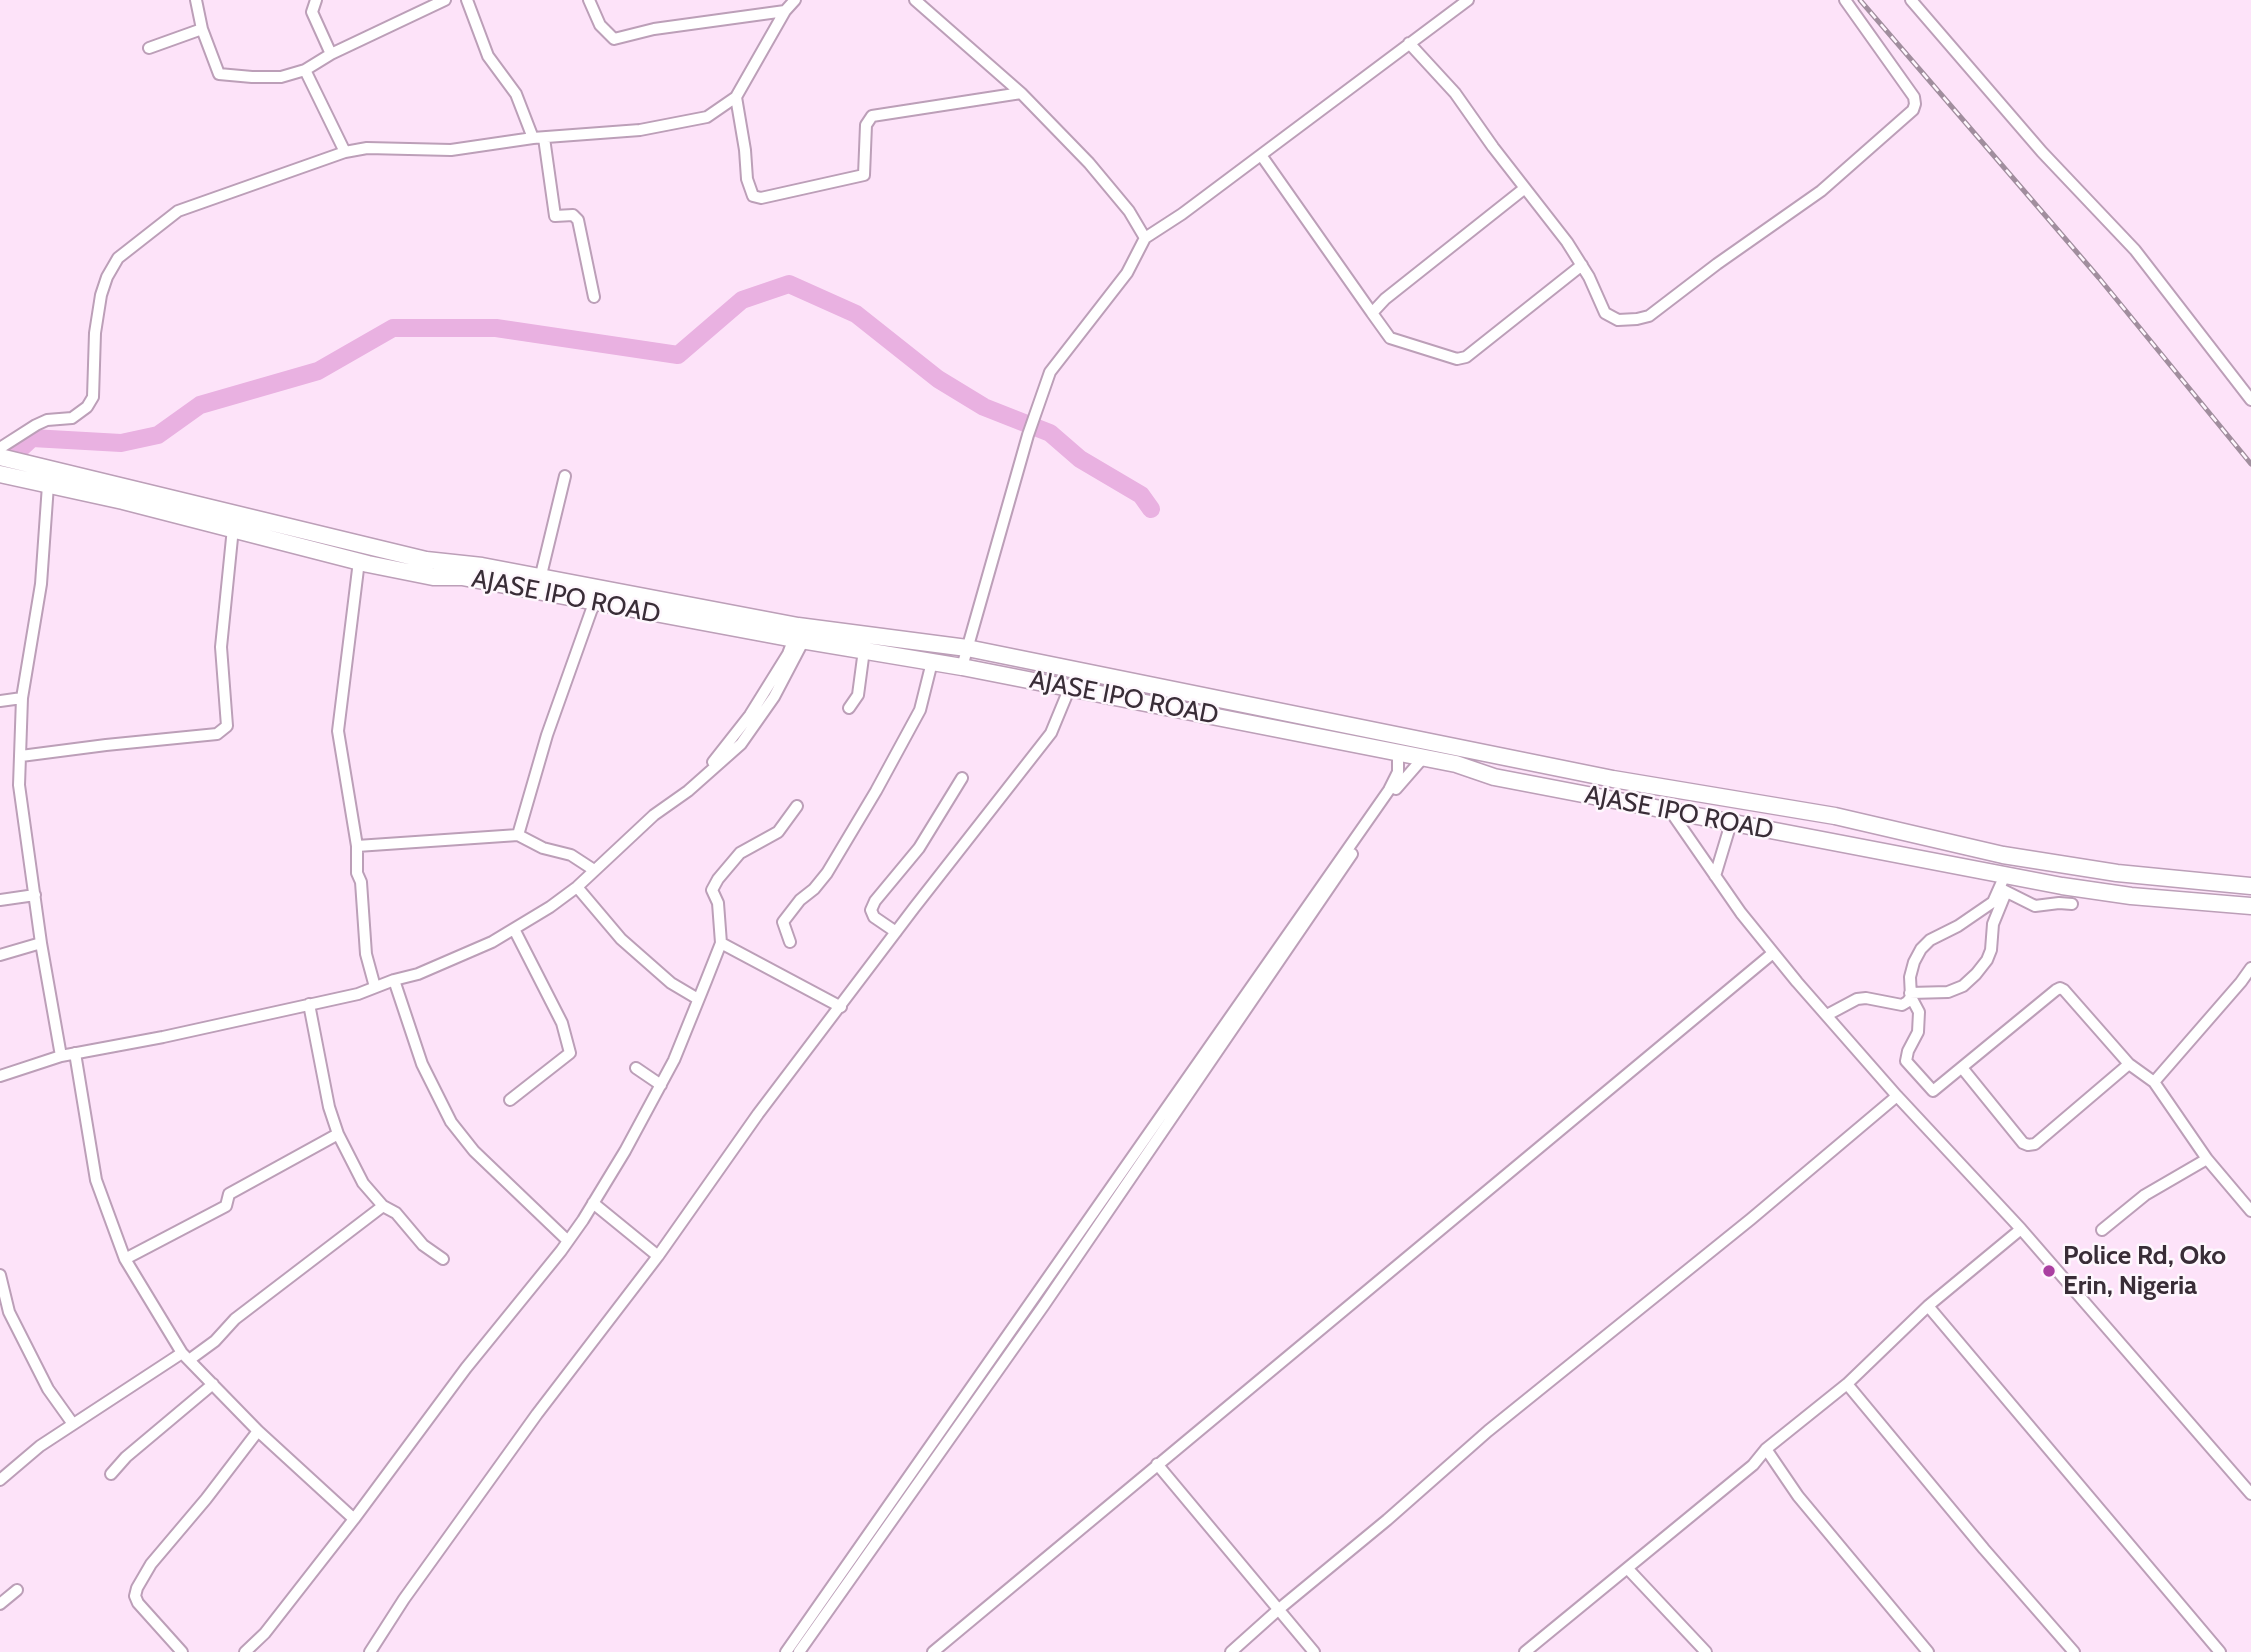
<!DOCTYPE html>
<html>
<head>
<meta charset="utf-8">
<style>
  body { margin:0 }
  canvas { display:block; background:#fde3f9 }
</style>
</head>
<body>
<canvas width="2251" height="1652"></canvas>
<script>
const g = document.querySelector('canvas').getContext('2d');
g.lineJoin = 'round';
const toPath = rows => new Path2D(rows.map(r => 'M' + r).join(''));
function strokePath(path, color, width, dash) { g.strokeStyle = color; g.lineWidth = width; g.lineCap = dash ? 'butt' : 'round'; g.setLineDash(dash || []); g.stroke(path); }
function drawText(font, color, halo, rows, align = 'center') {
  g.font = font + ' Cabin,sans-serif'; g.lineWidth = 5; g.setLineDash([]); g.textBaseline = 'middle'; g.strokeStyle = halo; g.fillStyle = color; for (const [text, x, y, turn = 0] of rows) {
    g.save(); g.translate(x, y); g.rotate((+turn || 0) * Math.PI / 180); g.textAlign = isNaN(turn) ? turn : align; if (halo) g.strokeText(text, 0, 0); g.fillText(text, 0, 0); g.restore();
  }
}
strokePath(toPath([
  [0,468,32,438,121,443,158,435,200,405,318,371,393,328,496,328,678,355,742,300,789,284,856,314,938,379,984,407,1050,433,1080,459,1141,495,1151,509]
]), '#e9b1e1', 18);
const minor = toPath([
  [196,0,202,29,219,74,252,77,281,77,305,70,331,54,445,0],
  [316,0,312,12,331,54],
  [467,0,488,56,516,94,533,138],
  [589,0,600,25,614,39,654,29,785,11],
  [915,0,1021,93,1089,163,1129,211,1145,238],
  [1911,0,2042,152,2135,250,2251,400],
  [1409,43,1455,93,1493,147,1567,242,1589,277,1605,313,1618,320,1637,319,1649,316,1717,264,1821,191,1913,110,1915,104,1914,97,1845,0],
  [149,48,202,29],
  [305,70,345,152],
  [736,97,745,150,747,179,753,196,761,198,864,175,866,125,872,116,1021,93],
  [544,138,555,216,573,215,578,220,594,297],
  [1261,155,1372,313],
  [1525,188,1385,299,1372,313,1390,338,1457,359,1466,357,1582,265],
  [0,448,36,425,47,420,72,418,87,407,93,397,95,333,101,295,107,277,118,258,178,211,345,152,367,148,451,150,533,138,640,130,707,117,736,97,785,11,795,0],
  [48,485,41,584,22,698,19,785,41,943,61,1056],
  [359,561,338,731,357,846,357,873,361,882,366,954,375,987],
  [540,579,565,476],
  [962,667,1028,435,1050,372,1127,273,1145,238,1182,214,1468,0],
  [0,701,22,698],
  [849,708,858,695,864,650],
  [21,756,106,745,217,734,227,726,221,647,233,528],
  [713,762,750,715,788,654,795,635],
  [1396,789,1423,758],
  [1671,812,1741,913,1797,982,1897,1096,2021,1229,2251,1494],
  [518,835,547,735,594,603],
  [357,846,518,835,543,848,571,855,594,870],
  [1715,876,1731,823],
  [577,887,621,939,671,983,698,999],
  [2003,890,2035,906,2059,903,2072,904],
  [0,900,35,895],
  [896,932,874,917,871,910,875,901,919,848,962,778],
  [790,942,783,922,800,900,814,889,827,873,876,791,920,710,932,662],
  [721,943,841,1007],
  [0,955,41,943],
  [394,980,422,1064,451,1122,474,1151,568,1241],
  [1910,993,1948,992,1963,986,1976,974,1987,960,1991,950,1993,924,2006,892],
  [1911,997,1919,1012,1918,1032,1908,1051,1906,1061,1933,1091,2056,990,2060,988,2064,990,2129,1064,2154,1082,2207,1159,2251,1211],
  [309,1004,329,1107,338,1134,363,1183,383,1206,396,1213,423,1245,443,1259],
  [1827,1015,1857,999,1866,998,1902,1005,1907,1002,1911,997,1910,977,1914,962,1921,949,1930,940,1958,926,1993,902,2005,875],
  [75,1053,96,1180,125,1259,182,1353,258,1431,354,1519],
  [636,1068,661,1085],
  [1963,1069,2023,1143,2028,1145,2035,1144,2129,1064],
  [0,1076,61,1056,163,1037,358,994,394,980,418,974,492,942,550,907,577,887,654,815,688,791,741,744,774,697,806,636],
  [2154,1082,2241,982,2251,968],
  [510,1100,570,1053,562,1023,514,929],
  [593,1203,658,1256],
  [2102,1230,2145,1195,2207,1159],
  [125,1259,226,1206,229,1194,338,1134],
  [0,1275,9,1312,48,1389,73,1424],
  [1928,1306,2220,1652],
  [189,1360,215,1341,235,1319,383,1206],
  [1847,1384,1984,1549,2074,1652],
  [1766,1449,1798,1496,1928,1652],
  [1157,1464,1314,1652],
  [111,1474,126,1457,213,1384],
  [0,1480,40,1446,182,1353],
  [1628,1569,1706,1652],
  [0,1604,17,1590],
  [182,1652,138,1603,135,1596,137,1588,151,1564,206,1499,258,1431],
  [245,1652,265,1633,354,1519,466,1368,561,1251,583,1220,625,1151,674,1060,706,981,721,943,718,903,712,890,718,879,740,853,778,832,797,806],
  [370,1652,404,1599,537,1414,658,1256,758,1114,914,908,1051,733,1070,687],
  [786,1652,1389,790,1398,772,1398,753],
  [799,1652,1044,1305,1352,854],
  [933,1652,1773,953],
  [1231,1652,1279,1609,1387,1520,1488,1431,1751,1219,1897,1096],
  [1525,1652,1753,1465,1766,1449,1847,1384,1928,1306,2021,1229]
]);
const highway = toPath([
  [0,457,426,560,482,566,798,626,967,648,1613,779,1835,816,2003,855,2117,873,2251,886],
  [0,474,123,501,368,564,433,577,462,577,794,639,962,667,1456,764,1494,777,2062,886,2131,896,2251,906]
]);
strokePath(minor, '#bc9fb8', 14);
strokePath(highway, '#bc9fb8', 19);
strokePath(minor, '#fff', 10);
strokePath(highway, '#fff', 16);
const rail = toPath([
  [1860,0,2099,278,2251,464]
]);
strokePath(rail, '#a18e9e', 5);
strokePath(rail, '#fef7fd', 2.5, [8]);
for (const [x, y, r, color] of [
  [2049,1271,7,"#aa40a1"]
]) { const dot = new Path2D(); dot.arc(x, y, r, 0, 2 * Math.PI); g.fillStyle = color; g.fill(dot); strokePath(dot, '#fef7fd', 2.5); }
drawText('26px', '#392d37', '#fef7fd', [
  ["AJASE IPO ROAD",566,597,11],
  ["AJASE IPO ROAD",1124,698,11],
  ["AJASE IPO ROAD",1679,813,11]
]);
drawText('bold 26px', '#392d37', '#fef7fd', [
  ["Police Rd, Oko",2063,1256],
  ["Erin, Nigeria",2063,1286]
], 'left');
</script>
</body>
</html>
